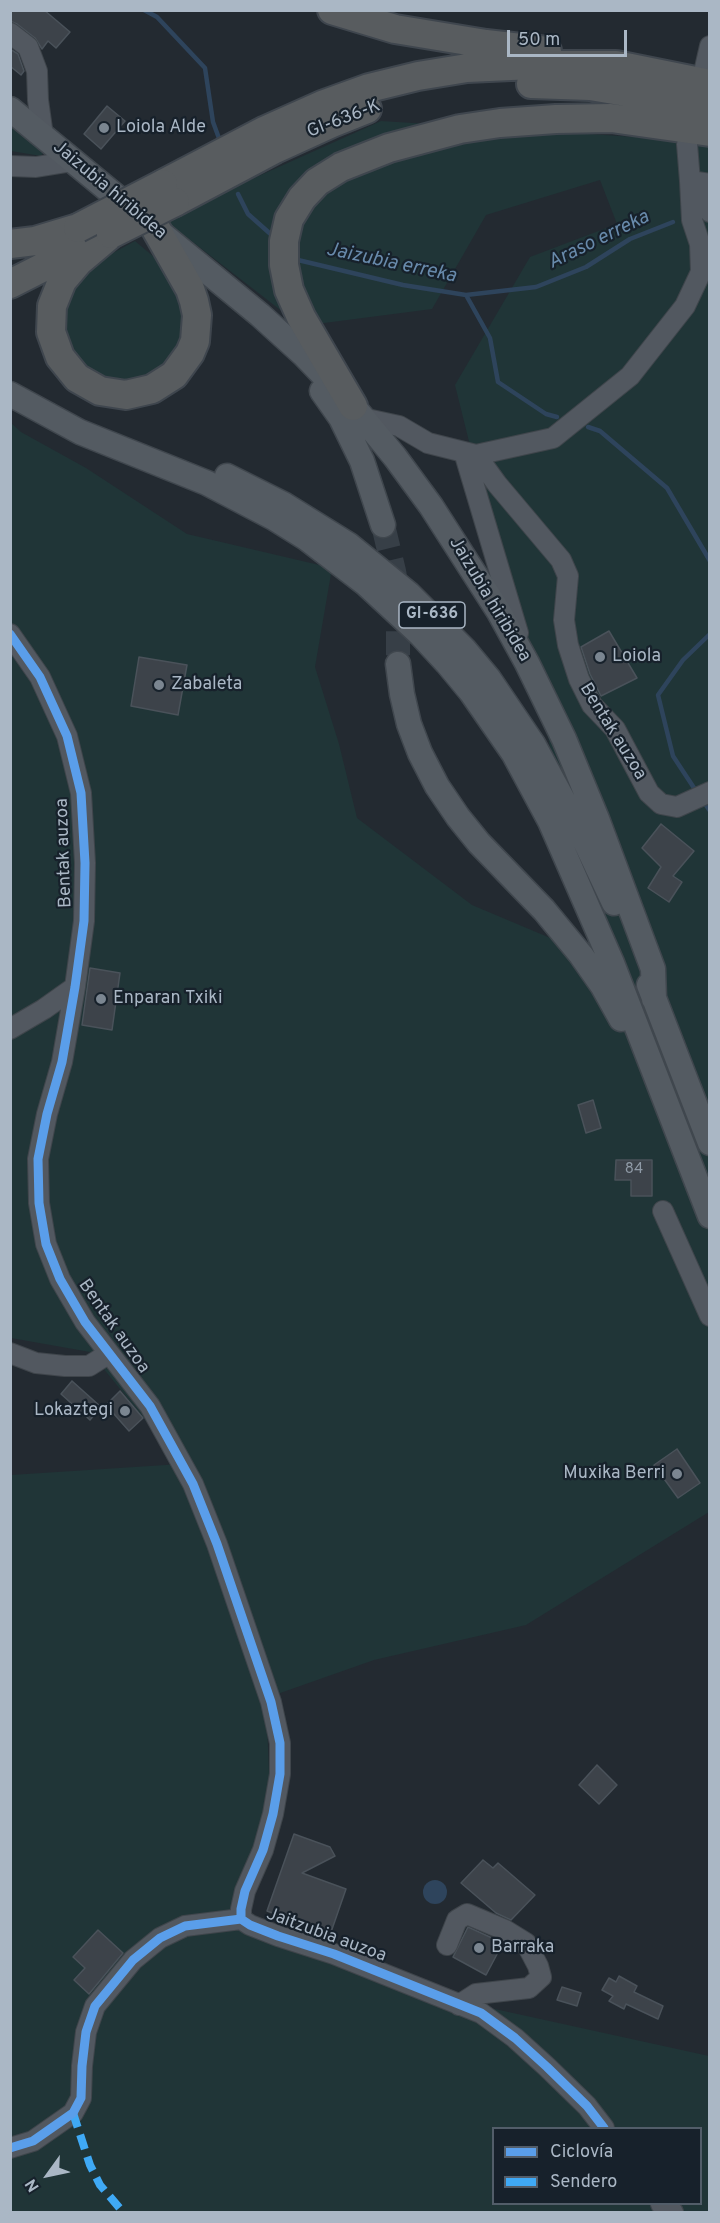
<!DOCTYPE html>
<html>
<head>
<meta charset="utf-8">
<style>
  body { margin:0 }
  #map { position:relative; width:720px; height:2223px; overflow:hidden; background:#232a31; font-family:Overpass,sans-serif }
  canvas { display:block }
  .frame { position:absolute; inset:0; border:12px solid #aab7c5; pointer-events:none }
  .legend { position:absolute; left:492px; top:2127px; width:210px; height:78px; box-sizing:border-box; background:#17212b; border:2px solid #525d69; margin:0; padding:8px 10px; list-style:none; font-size:18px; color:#aab7c5 }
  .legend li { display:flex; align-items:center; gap:12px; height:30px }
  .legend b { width:30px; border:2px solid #525d69 }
  .north { position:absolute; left:18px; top:2145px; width:60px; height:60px; -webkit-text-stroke:4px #17212b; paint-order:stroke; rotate:237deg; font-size:16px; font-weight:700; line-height:24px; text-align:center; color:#aab7c5 }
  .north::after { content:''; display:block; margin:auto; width:21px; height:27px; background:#aab7c5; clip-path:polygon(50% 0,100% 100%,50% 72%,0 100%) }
  .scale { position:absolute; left:507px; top:30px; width:120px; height:27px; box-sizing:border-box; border:3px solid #aab7c5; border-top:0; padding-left:8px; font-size:18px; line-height:21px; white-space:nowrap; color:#aab7c5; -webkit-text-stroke:4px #17212b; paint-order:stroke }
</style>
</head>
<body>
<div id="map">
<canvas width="720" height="2223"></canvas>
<div class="frame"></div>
<ul class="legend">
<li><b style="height:8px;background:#5a9eea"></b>Ciclovía</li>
<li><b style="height:8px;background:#3fa9f5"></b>Sendero</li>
</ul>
<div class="north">N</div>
<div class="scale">50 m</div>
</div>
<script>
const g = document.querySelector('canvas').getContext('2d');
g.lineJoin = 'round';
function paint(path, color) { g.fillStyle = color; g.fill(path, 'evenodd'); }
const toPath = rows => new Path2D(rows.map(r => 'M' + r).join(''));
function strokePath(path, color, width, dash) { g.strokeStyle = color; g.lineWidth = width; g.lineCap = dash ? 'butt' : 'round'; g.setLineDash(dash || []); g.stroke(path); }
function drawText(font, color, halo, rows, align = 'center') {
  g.font = font + ' Overpass,sans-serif'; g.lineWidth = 4.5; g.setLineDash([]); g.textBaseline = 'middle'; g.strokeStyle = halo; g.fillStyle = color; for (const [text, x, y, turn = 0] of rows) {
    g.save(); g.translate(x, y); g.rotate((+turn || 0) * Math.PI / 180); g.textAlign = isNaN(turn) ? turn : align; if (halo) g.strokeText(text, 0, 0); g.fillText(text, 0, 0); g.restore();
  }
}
paint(toPath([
  [381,121,700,141,709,132,709,1512,526,1625,374,1660,266,1698,271,1822,242,1916,440,1997,709,2056,709,2212,11,2212,11,1475,181,1464,90,1352,11,1338,10,422,21,432,86,468,187,534,332,568,315,667,339,744,357,818,472,905,593,956,531,654,485,506,455,385,530,257,617,224,600,180,486,215,432,309,301,326,163,219],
  [494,2128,700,2128,700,2204,494,2204],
  [11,126,43,153,41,156,11,151],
  [135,241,154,257,173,283,184,308,183,338,178,357,141,383,94,376,62,340,67,288,89,266]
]), '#203537');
paint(toPath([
  '423 1892a12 12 0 1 1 24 0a12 12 0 1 1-24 0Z'
]), '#2e445c');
strokePath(toPath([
  [144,10,157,17,205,68,213,122,220,141],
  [238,194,248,214,275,238],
  [295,257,298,260,403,285,466,295,490,338,498,382,546,414,557,417],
  [466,295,536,287,586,267,630,239,673,222],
  [588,427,600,431,667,488,710,561],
  [696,791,673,756,658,695,683,660,710,634],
  [703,801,710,811]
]), '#2e445c', 4.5);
const building = toPath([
  [10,10,44,10,70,32,56,48,48,41,42,49,35,38,17,24,10,21,10,10],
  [10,49,18,54,24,71,21,75,10,66,10,49],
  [107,106,125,121,101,149,84,134,107,106],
  [609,631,637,678,601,696,590,674,581,647,609,631],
  [139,657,187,665,178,715,131,706,139,657],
  [661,824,694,851,673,876,682,882,669,902,648,888,661,867,642,848,661,824],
  [90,968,120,973,112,1030,82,1025,90,968],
  [593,1100,601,1128,586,1133,578,1105,593,1100],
  [616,1160,652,1160,652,1196,631,1196,631,1180,615,1180,616,1160],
  [72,1381,101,1407,90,1420,61,1394,72,1381],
  [120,1391,143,1418,129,1431,106,1405,120,1391],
  [677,1449,700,1483,678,1498,654,1465,677,1449],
  [597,1765,617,1785,599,1804,579,1785,597,1765],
  [294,1834,330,1847,335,1856,302,1873,346,1889,330,1935,267,1911,294,1834],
  [483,1860,493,1868,498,1863,535,1895,511,1920,496,1913,461,1883,483,1860],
  [468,1927,503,1943,486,1975,453,1957,468,1927],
  [98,1930,123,1953,89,1994,74,1980,85,1968,73,1957,98,1930],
  [619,1976,637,1986,634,1992,663,2006,658,2019,626,2004,624,2009,609,2001,613,1996,602,1990,609,1978,616,1982,619,1976],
  [562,1987,581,1993,577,2006,557,2000,562,1987]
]);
paint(building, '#3d434a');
strokePath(building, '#4a525a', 1.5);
strokePath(toPath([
  [383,525,394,571,398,594,398,664]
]), '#373f47', 24, [24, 12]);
const minor = toPath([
  [10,33,28,47,37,71,38,100,43,136],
  [705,68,710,46],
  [687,144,690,181,710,212],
  [10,166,36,167,73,161],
  [362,418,399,426,428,443,476,455,553,438,630,376,685,306,701,272,700,244,692,220,690,181,710,184],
  [464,452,518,633],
  [476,455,497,484,561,560,568,576,564,620,568,645,579,679,592,705,615,729,649,793,661,804,677,807,710,792],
  [10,634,40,677,67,736,81,793,85,863,84,921,75,987,62,1062,47,1114,38,1159,39,1203,46,1244,60,1279,85,1322,150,1406,193,1484,217,1544,271,1702,280,1743,280,1774,273,1814,263,1850,245,1891,241,1909,241,1919],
  [10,1029,44,1009,75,987],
  [663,1211,710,1316],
  [10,1353,36,1363,65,1366,89,1366,108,1354],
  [447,1945,457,1920,467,1914,505,1930,526,1943,538,1966,541,1977,529,1988,476,1994,459,2005],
  [10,2148,33,2141,73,2113,81,2098,82,2066,86,2032,95,2006,133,1960,160,1938,185,1926,241,1919,250,1925,278,1936,334,1954,481,2013,515,2038,547,2067,587,2106,604,2128],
  [661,2204,673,2212]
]);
const major = toPath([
  [10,109,260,315,303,354,353,406,395,457,431,506,499,612,527,663,564,739,597,819,653,969,654,999],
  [322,391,341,418,362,461,383,525],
  [10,394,80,432,207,483,274,518,306,538,366,584,421,635,447,663,471,692,514,754,550,821,612,963,710,1216],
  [227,476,283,504,349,545,409,594,464,649,489,679,533,744,582,835,614,903],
  [398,664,402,694,409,724,420,753,437,786,458,817,479,843,544,910,581,955,602,985,621,1019],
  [649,985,710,1143]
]);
const highway = toPath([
  [332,10,395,29,486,44,547,51],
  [531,84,590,86,662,98,710,109],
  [163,184,266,130,322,105,369,88,418,76,467,68,533,65,616,65,710,84],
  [175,202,275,149,332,123,367,109],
  [111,234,79,261,62,281,52,306,51,332,60,357,77,378,100,391,126,395,152,389,174,375,190,353,195,341,197,315,194,301,190,289,156,229],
  [10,244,35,241,78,228],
  [10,284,85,246],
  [353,406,301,317,289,290,284,265,284,241,289,219,302,198,317,182,341,167,389,148,460,129,500,123,556,119,611,118,710,132]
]);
strokePath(minor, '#3f454b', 22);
strokePath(major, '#40474e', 27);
strokePath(highway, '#3f464e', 32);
strokePath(minor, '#525860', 20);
strokePath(major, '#545b62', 24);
strokePath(highway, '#585c5f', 28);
const highwayBridge = toPath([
  [78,228,163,184],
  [111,234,175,202]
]);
strokePath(highwayBridge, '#3f464e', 32, []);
strokePath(highwayBridge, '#585c5f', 28);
strokePath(toPath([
  [73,2113,90,2165,100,2185,123,2212]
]), '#3fa9f5', 8, [15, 8]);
strokePath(toPath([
  [10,634,40,677,67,736,81,793,85,863,84,921,75,987,62,1062,47,1114,38,1159,39,1203,46,1244,60,1279,85,1322,150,1406,193,1484,217,1544,271,1702,280,1743,280,1774,273,1814,263,1850,245,1891,241,1909,241,1919],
  [10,2148,33,2141,73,2113,81,2098,82,2066,86,2032,95,2006,133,1960,160,1938,185,1926,241,1919,250,1925,278,1936,334,1954,481,2013,515,2038,547,2067,587,2106,604,2128]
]), '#5a9eea', 9);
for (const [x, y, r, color] of [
  [104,128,6,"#7b8691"],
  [600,657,6,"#7b8691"],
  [159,685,6,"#7b8691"],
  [101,999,6,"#7b8691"],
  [125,1411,6,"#7b8691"],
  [677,1474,6,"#7b8691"],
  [479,1948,6,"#7b8691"]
]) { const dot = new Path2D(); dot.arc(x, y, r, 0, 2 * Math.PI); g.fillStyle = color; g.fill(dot); strokePath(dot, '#17212b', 2); }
drawText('15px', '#8f9aa6', null, [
  ["84",634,1170]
]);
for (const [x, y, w] of [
  [432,615,66]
]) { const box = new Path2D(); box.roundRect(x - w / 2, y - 13, w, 26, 4.5); g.fillStyle = '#17212b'; g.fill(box); strokePath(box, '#aab7c5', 1.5); }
drawText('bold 16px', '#aab7c5', null, [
  ["GI-636",432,615]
]);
drawText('18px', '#aab7c5', '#17212b', [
  ["GI-636-K",344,120,-21],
  ["Jaizubia hiribidea",109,191,40],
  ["Jaizubia hiribidea",489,600,59],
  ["Bentak auzoa",612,732,58],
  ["Bentak auzoa",65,853,-92],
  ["Bentak auzoa",113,1327,55],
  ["Jaitzubia auzoa",326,1936,20]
]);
drawText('18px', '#aab7c5', '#17212b', [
  ["Loiola Alde",116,128],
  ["Loiola",612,657],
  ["Zabaleta",171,685],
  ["Enparan Txiki",113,999],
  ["Lokaztegi",113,1411,"right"],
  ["Muxika Berri",665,1474,"right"],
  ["Barraka",491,1948]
], 'left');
drawText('italic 20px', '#688aab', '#17212b', [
  ["Araso erreka",599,241,-26],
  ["Jaizubia erreka",391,264,12]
]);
</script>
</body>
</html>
